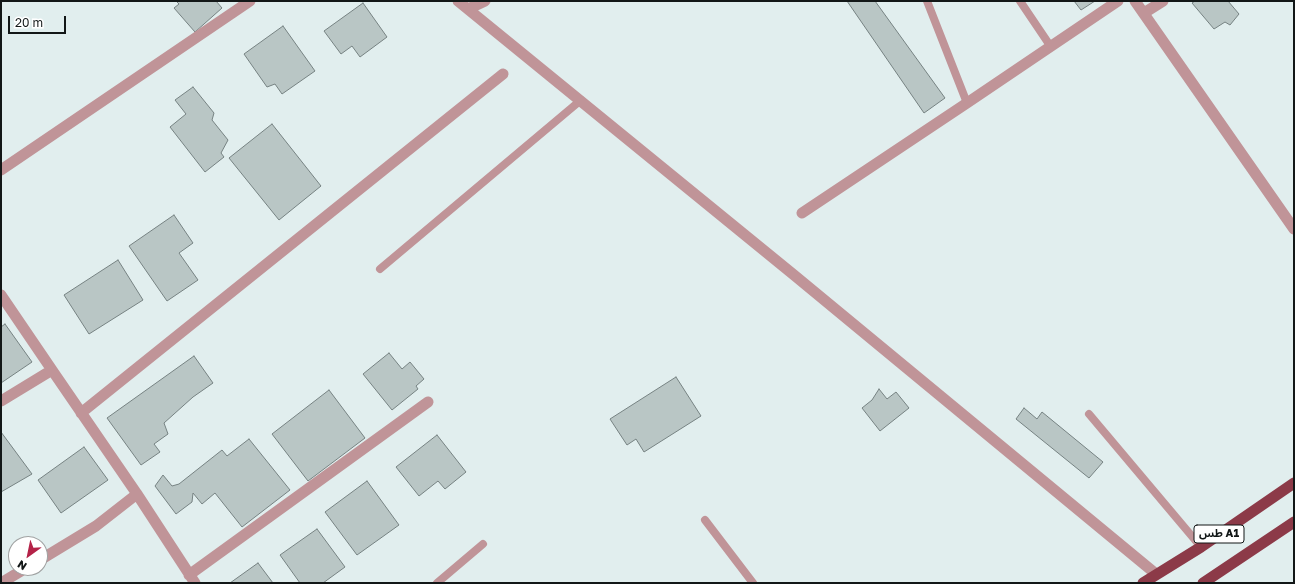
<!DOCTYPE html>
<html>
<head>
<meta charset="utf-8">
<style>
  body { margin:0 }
  #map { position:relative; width:1295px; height:584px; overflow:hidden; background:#e1eeee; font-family:"Golos Text",sans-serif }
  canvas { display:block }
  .frame { position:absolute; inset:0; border:2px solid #121717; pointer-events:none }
  .north { position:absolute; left:8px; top:536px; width:40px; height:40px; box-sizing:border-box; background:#fff; border:1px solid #a0a2a2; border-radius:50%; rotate:213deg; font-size:11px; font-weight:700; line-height:16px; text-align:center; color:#121717 }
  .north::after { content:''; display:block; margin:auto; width:14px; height:18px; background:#b42248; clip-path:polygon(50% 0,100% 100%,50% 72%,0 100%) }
  .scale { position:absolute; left:8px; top:16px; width:58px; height:18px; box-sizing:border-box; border:2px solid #121717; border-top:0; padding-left:5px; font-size:12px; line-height:14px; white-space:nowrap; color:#121717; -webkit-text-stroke:3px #fff; paint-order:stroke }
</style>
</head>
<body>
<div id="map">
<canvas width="1295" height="584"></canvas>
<div class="frame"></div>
<div class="north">N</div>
<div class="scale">20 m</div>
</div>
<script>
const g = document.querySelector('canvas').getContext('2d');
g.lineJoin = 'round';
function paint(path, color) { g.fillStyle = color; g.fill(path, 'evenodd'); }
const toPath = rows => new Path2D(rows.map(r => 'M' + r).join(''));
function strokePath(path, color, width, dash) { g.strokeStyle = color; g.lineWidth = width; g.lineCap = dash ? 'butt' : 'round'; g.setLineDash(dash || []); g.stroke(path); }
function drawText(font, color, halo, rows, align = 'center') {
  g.font = font + ' "Golos Text","Noto Sans Arabic",sans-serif'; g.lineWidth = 3.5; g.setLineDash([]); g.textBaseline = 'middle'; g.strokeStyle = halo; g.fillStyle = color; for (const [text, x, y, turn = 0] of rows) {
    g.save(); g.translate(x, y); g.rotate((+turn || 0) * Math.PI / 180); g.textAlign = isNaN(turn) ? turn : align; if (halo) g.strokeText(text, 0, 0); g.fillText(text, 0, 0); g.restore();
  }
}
const building = toPath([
  [176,1,216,1,222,8,195,32,174,8,179,4,176,1],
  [847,1,875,1,945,98,924,113,847,1],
  [1074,1,1095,1,1081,10,1074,1],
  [1195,1,1228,1,1239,14,1230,25,1225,22,1214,29,1192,3,1195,1],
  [363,3,387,37,360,57,352,46,341,54,324,31,363,3],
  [283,26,315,71,282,94,275,84,267,87,244,54,283,26],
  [193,87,214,113,212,120,228,140,221,153,224,157,205,172,170,127,186,114,175,100,193,87],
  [272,124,321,186,279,220,229,158,272,124],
  [174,215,193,243,179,253,198,280,167,301,129,246,174,215],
  [118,260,143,300,89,334,64,295,118,260],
  [5,324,32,362,1,383,1,327,5,324],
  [389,353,402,369,410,362,424,379,416,386,418,389,392,410,363,374,389,353],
  [194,356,213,383,193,397,164,423,168,434,154,444,160,452,141,465,107,418,194,356],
  [676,377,701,416,644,452,636,439,627,445,610,419,676,377],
  [879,389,887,399,896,392,909,408,880,431,862,408,872,400,879,389],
  [329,390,365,438,308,481,272,434,329,390],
  [1024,408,1037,419,1042,412,1103,462,1089,478,1016,419,1024,408],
  [1,432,32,474,1,492,1,432],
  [437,435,466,472,445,489,438,481,419,496,396,467,437,435],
  [249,439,290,490,242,527,215,493,202,504,193,493,192,502,176,514,155,486,163,475,172,486,179,484,222,450,227,456,249,439],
  [84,447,108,480,61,513,38,480,84,447],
  [367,481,399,525,357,555,325,512,367,481],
  [317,529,345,567,323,583,300,583,280,555,317,529],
  [258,563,273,583,230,583,258,563]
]);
paint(building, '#b9c6c5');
strokePath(building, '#768282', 1);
strokePath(toPath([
  [927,1,967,103],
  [1020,1,1051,47],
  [380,269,581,100],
  [1089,414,1201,547],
  [705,520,753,583],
  [437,583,483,544]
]), '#c09498', 8);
strokePath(toPath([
  [458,1,794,275,1156,574],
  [1135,1,1294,229],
  [468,9,485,1],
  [1144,13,1163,1],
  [1,170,250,1],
  [802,213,967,103,1118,1],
  [1,295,52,370],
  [1,401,52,370,137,494,195,583],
  [81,413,503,74],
  [40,560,96,526,137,494],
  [189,575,428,402],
  [1,583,26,568]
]), '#c09498', 11);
strokePath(toPath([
  [1143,583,1201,547,1294,483],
  [1203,583,1294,522]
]), '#8c3a48', 11);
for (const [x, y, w] of [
  [1219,534,50]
]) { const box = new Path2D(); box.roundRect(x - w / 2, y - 9, w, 18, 3); g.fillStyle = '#fff'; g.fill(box); strokePath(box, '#121717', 1); }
drawText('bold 11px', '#121717', null, [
  ["طس A1",1219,534]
]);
</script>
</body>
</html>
